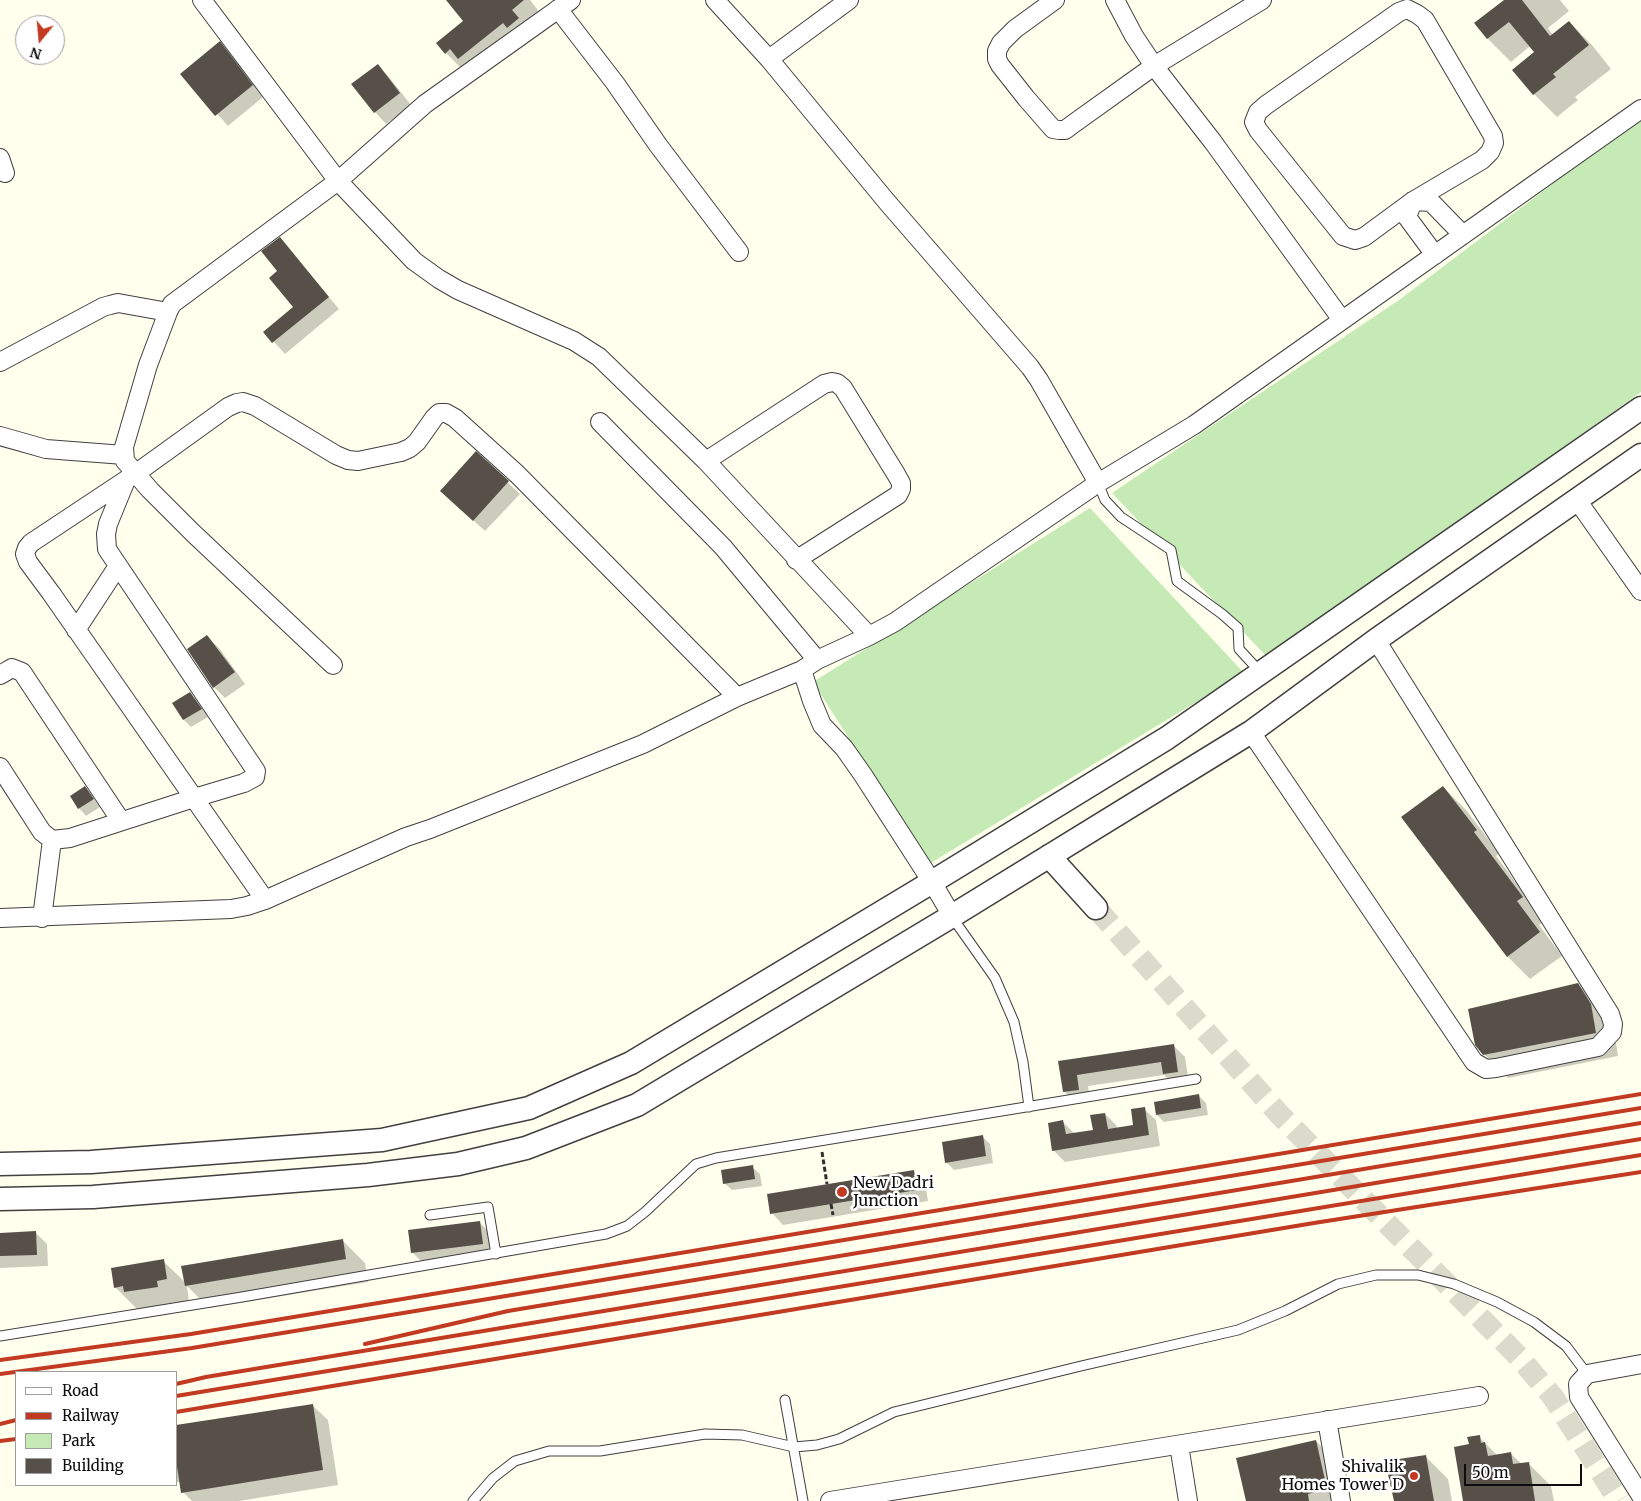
<!DOCTYPE html>
<html>
<head>
<meta charset="utf-8">
<style>
  body { margin:0 }
  #map { position:relative; width:1641px; height:1501px; overflow:hidden; background:#ffffed; font-family:Merriweather,serif }
  canvas { display:block }
  .legend { position:absolute; left:15px; top:1371px; width:162px; height:115px; box-sizing:border-box; background:#fff; border:1px solid #9e9e9e; margin:0; padding:6px 9px; list-style:none; font-size:15px; color:#0d0d0d }
  .legend li { display:flex; align-items:center; gap:10px; height:25px }
  .legend b { width:25px; border:1px solid #9e9e9e }
  .north { position:absolute; left:15px; top:15px; width:50px; height:50px; box-sizing:border-box; background:#fff; border:1px solid #9e9e9e; border-radius:50%; rotate:197deg; font-size:14px; font-weight:700; line-height:20px; text-align:center; color:#0d0d0d }
  .north::after { content:''; display:block; margin:auto; width:18px; height:22px; background:#c13a21; clip-path:polygon(50% 0,100% 100%,50% 72%,0 100%) }
  .scale { position:absolute; left:1464px; top:1464px; width:118px; height:22px; box-sizing:border-box; border:2px solid #0d0d0d; border-top:0; padding-left:6px; font-size:15px; line-height:18px; white-space:nowrap; color:#0d0d0d; -webkit-text-stroke:4px #fff; paint-order:stroke }
</style>
</head>
<body>
<div id="map">
<canvas width="1641" height="1501"></canvas>
<ul class="legend">
<li><b style="height:6px;background:#fff"></b>Road</li>
<li><b style="height:6px;background:#c13a21"></b>Railway</li>
<li><b style="height:14px;background:#c6eab5"></b>Park</li>
<li><b style="height:14px;background:#565049"></b>Building</li>
</ul>
<div class="north">N</div>
<div class="scale">50 m</div>
</div>
<script>
const g = document.querySelector('canvas').getContext('2d');
g.lineJoin = 'round';
function paint(path, color) { g.fillStyle = color; g.fill(path, 'evenodd'); }
const toPath = rows => new Path2D(rows.map(r => 'M' + r).join(''));
function strokePath(path, color, width, dash) { g.strokeStyle = color; g.lineWidth = width; g.lineCap = dash ? 'butt' : 'round'; g.setLineDash(dash || []); g.stroke(path); }
function drawText(font, color, halo, rows, align = 'center') {
  g.font = font + ' Merriweather,serif'; g.lineWidth = 5; g.setLineDash([]); g.textBaseline = 'middle'; g.strokeStyle = halo; g.fillStyle = color; for (const [text, x, y, turn = 0] of rows) {
    g.save(); g.translate(x, y); g.rotate((+turn || 0) * Math.PI / 180); g.textAlign = isNaN(turn) ? turn : align; if (halo) g.strokeText(text, 0, 0); g.fillText(text, 0, 0); g.restore();
  }
}
paint(toPath([
  [1641,117,1641,392,1267,657,1112,493,1399,300],
  [1090,508,1244,673,929,864,813,682]
]), '#c6eab5');
paint(toPath([
  [447,0,530,0,541,14,461,68,446,53,464,21],
  [1506,0,1560,0,1569,11,1548,28,1553,35,1569,22,1592,45,1611,69,1575,97,1578,100,1557,117,1534,94,1536,53,1530,46,1511,62,1488,39,1476,24],
  [219,43,231,54,263,97,228,126,182,74],
  [378,66,389,77,411,105,386,124,375,112],
  [280,239,339,309,285,354,265,332,295,307,279,272],
  [476,453,520,494,485,531,453,502],
  [207,636,219,648,245,684,225,698,214,687],
  [190,693,197,701,208,717,191,727,184,720,174,703],
  [1443,787,1466,810,1499,853,1496,856,1545,921,1539,925,1562,956,1530,979,1507,956],
  [85,788,100,807,86,816,79,808],
  [1578,984,1601,1008,1614,1028,1618,1056,1508,1078,1484,1054],
  [1173,1045,1185,1057,1189,1083,1175,1085,1164,1075,1088,1086,1090,1101,1076,1103,1064,1091,1060,1062],
  [1199,1096,1206,1103,1208,1115,1164,1122,1157,1115],
  [1144,1109,1156,1120,1160,1146,1065,1162,1053,1150,1063,1122,1075,1134,1094,1131,1105,1114,1116,1125,1117,1128,1135,1126],
  [983,1137,990,1144,993,1163,954,1170,946,1162],
  [752,1167,760,1174,762,1186,732,1190,724,1183],
  [913,1171,925,1183,928,1201,783,1225,772,1213],
  [480,1223,491,1234,494,1255,424,1264,412,1252],
  [36,1233,47,1244,48,1266,0,1268,0,1234],
  [342,1240,365,1263,368,1282,209,1308,187,1286,189,1302,138,1310,115,1287,163,1261,186,1283],
  [312,1405,328,1420,338,1485,239,1501,192,1501,183,1492,181,1482,176,1482,176,1426],
  [1479,1437,1498,1456,1511,1454,1522,1464,1528,1463,1551,1486,1554,1501,1479,1501,1470,1446],
  [1316,1441,1330,1455,1340,1501,1247,1501],
  [1425,1456,1448,1479,1452,1501,1395,1501]
]), '#0003');
paint(toPath([
  [446,0,524,0,512,10,519,18,507,28,503,23,458,59,450,49,445,54,436,43,463,21],
  [1504,0,1522,0,1550,36,1569,21,1589,45,1553,74,1556,77,1533,95,1512,70,1534,52,1509,22,1487,39,1474,23],
  [220,41,253,85,215,116,180,74],
  [378,64,400,93,374,113,351,84],
  [280,237,329,297,272,343,263,332,293,307,269,278,277,271,261,251],
  [476,451,509,481,473,521,440,491],
  [207,635,235,672,213,688,187,649],
  [190,692,202,709,183,720,172,703],
  [85,786,94,799,78,809,70,796],
  [1443,786,1477,830,1474,832,1523,897,1517,901,1540,932,1507,957,1401,817],
  [1578,983,1591,1004,1596,1033,1483,1055,1475,1045,1468,1009],
  [1174,1044,1178,1072,1163,1074,1161,1062,1077,1075,1079,1090,1063,1092,1058,1061],
  [1199,1094,1201,1108,1156,1115,1154,1102],
  [1145,1107,1149,1135,1052,1151,1048,1123,1063,1120,1066,1134,1093,1130,1090,1115,1105,1113,1108,1129,1133,1125,1131,1109],
  [983,1135,986,1156,945,1163,942,1142],
  [753,1165,755,1179,723,1184,721,1170],
  [914,1170,917,1190,770,1214,767,1194],
  [480,1221,483,1244,411,1253,408,1230],
  [36,1231,37,1255,0,1256,0,1233],
  [343,1239,346,1259,185,1286,181,1266],
  [164,1259,167,1279,157,1281,158,1287,124,1292,123,1286,114,1288,111,1268],
  [313,1404,323,1470,181,1493,176,1460,176,1425],
  [1480,1435,1481,1443,1485,1442,1488,1456,1511,1452,1513,1464,1529,1462,1535,1501,1463,1501,1454,1447,1469,1444,1467,1437],
  [1316,1440,1327,1489,1308,1494,1309,1501,1246,1501,1236,1458],
  [1426,1455,1434,1501,1394,1501,1385,1461]
]), '#565049');
strokePath(toPath([
  [1096,908,1279,1114,1519,1357,1553,1397,1619,1501]
]), '#dbdbcb', 22, [22, 11]);
const service = toPath([
  [1098,483,1105,500,1121,517,1171,550,1177,581,1222,614,1238,628,1239,649,1261,673],
  [952,917,995,978,1014,1022,1023,1062,1029,1107],
  [430,1215,488,1207,496,1254],
  [0,1336,242,1297,606,1234,627,1226,645,1212,696,1164,716,1158,1196,1079],
  [785,1400,803,1501],
  [473,1501,493,1478,515,1461,549,1451,600,1451,705,1434,742,1435,794,1447,817,1445,839,1439,894,1412,1081,1366,1238,1330,1285,1311,1338,1284,1376,1275,1418,1275,1454,1284,1497,1302,1534,1322,1566,1346,1587,1374]
]);
const minor = toPath([
  [202,0,338,181,414,261,439,279,458,290,574,341,599,357,706,461,869,636],
  [715,0,769,59,887,202,1030,367,1039,380,1098,483],
  [1055,0,1015,29,1001,43,997,51,997,59,1000,65,1026,98,1053,129,1059,130,1065,130,1073,124,1154,66,1262,0],
  [1115,0,1134,36,1154,66,1213,142,1342,320],
  [558,9,615,83,658,145,739,252],
  [1407,9,1417,14,1425,20,1493,136,1494,143,1490,152,1482,160,1413,201,1364,237,1355,240,1343,236,1258,130,1254,122,1258,112,1266,105,1399,12,1407,9],
  [769,59,849,0],
  [0,158,5,173],
  [1435,255,1407,217,1413,201,1431,202,1463,235],
  [0,362,103,307,110,305,118,303,168,312],
  [600,422,723,547,817,660],
  [0,436,46,449,124,455],
  [706,461,824,384,832,382,837,383,843,388,896,474,901,483,901,489,898,495,796,560],
  [1577,500,1641,591],
  [76,630,118,566],
  [333,665,193,533,150,490,125,461,124,447,148,365,168,312,172,304,338,181,425,104,571,0],
  [802,670,812,701,822,725,844,748,863,775,932,882,952,916],
  [0,675,12,668,22,672,121,821],
  [1251,732,1474,1062,1486,1069,1496,1068,1598,1047,1612,1032,1613,1024,1610,1014,1376,640],
  [0,767,42,832,52,840,70,838,194,798,244,783,255,777,256,771,107,549,106,534,108,524,126,480],
  [265,900,51,593,28,562,25,554,27,548,31,543,135,474,228,407,237,403,243,402,255,406,336,455,348,460,358,461,401,452,410,448,417,442,434,418,439,413,446,413,455,418,517,474,737,697],
  [0,918,231,909,247,906,265,900,406,837,430,829,643,744,737,697,802,670,817,660,869,636,895,622,1098,483,1194,425,1641,109],
  [42,918,52,840],
  [1641,1364,1587,1374,1578,1384,1579,1397,1641,1496],
  [1327,1420,1341,1501],
  [1179,1445,1188,1501],
  [830,1501,1479,1396]
]);
const tertiary = toPath([
  [1049,856,1096,908],
  [0,1164,91,1162,382,1140,529,1108,631,1063,932,882,1167,738,1641,408],
  [0,1199,93,1197,368,1175,458,1164,526,1148,637,1105,952,916,1251,732,1376,640,1641,455]
]);
strokePath(service, '#404040', 11);
strokePath(minor, '#404040', 20);
strokePath(tertiary, '#404040', 25);
strokePath(toPath([
  [822,1152,827,1184],
  [831,1204,833,1215]
]), '#2f2f2f', 3, [5, 2.5]);
strokePath(service, '#fff', 9);
strokePath(minor, '#fff', 18);
strokePath(tertiary, '#fff', 22);
strokePath(toPath([
  [365,1344,508,1311,1641,1123],
  [0,1360,191,1334,1641,1094],
  [0,1374,192,1348,1641,1108],
  [176,1384,206,1377,1641,1139],
  [176,1396,1641,1155],
  [176,1412,1314,1223,1641,1172],
  [0,1424,16,1420],
  [0,1441,16,1439]
]), '#c13a21', 4);
for (const [x, y, r, color] of [
  [842,1192,6,"#c13a21"],
  [1414,1476,5,"#c13a21"]
]) { const dot = new Path2D(); dot.arc(x, y, r, 0, 2 * Math.PI); g.fillStyle = color; g.fill(dot); strokePath(dot, '#fff', 2); }
drawText('16px', '#0d0d0d', '#fff', [
  ["New Dadri",853,1183],
  ["Junction",853,1201],
  ["Shivalik",1404,1467,"right"],
  ["Homes Tower D",1404,1485,"right"]
], 'left');
</script>
</body>
</html>
